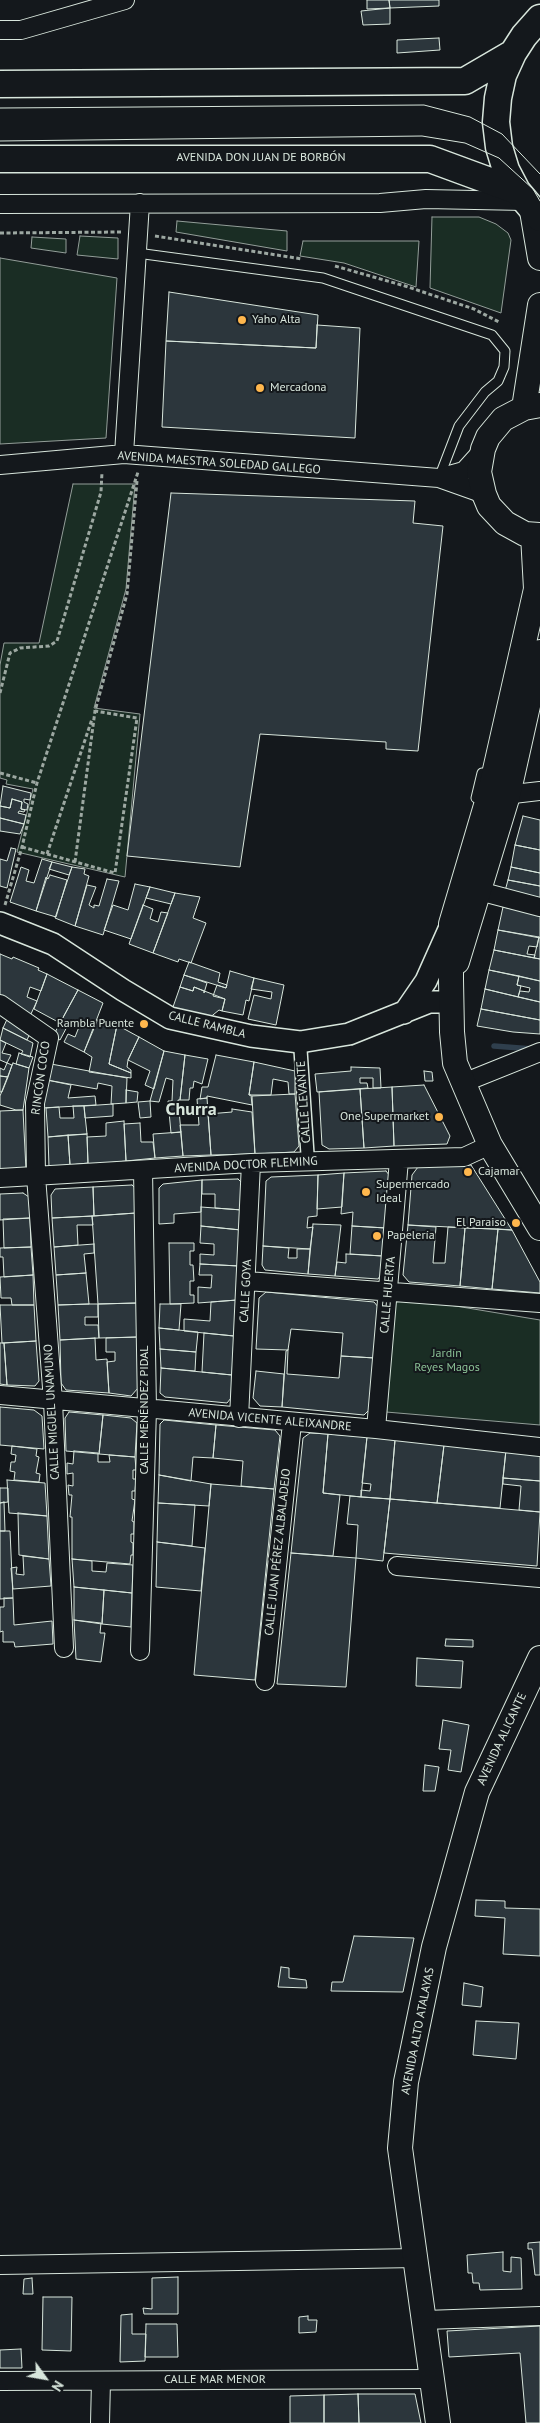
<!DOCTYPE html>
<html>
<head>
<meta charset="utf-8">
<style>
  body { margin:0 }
  #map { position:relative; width:540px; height:2423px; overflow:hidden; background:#14181c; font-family:"PT Sans",sans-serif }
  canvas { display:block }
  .north { position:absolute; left:20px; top:2353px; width:50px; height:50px; -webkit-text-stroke:4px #14181c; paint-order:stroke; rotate:122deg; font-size:14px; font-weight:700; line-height:20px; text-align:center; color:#d8e6dc }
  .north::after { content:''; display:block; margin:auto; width:18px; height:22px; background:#d8e6dc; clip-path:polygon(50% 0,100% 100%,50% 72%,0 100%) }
</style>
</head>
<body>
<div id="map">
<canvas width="540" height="2423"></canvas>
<div class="north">N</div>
</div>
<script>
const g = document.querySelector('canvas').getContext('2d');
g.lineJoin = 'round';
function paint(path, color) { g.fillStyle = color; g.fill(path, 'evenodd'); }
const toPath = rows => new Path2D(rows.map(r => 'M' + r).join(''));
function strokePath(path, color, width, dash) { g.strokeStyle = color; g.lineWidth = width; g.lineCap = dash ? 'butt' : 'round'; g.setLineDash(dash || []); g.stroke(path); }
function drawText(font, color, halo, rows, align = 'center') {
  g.font = font + ' "PT Sans",sans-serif'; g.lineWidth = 4; g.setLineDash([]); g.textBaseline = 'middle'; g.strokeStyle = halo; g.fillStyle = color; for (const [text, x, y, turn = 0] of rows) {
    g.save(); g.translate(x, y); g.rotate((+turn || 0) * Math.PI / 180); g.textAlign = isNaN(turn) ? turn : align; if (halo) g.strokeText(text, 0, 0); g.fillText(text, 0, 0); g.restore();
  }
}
const green = toPath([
  [432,217,479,217,496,224,508,233,511,240,501,313,430,288,432,217],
  [177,221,287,231,287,251,176,232,177,221],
  [80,236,118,238,118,259,77,255,80,236],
  [32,237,66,239,66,253,31,248,32,237],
  [303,241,419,241,416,287,344,263,300,256,303,241],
  [0,258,117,278,106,438,0,444,0,258],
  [73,484,135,484,126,589,94,708,140,714,125,877,17,852,33,789,6,784,7,780,0,778,0,665,4,643,39,643,73,484],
  [395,1296,540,1320,540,1425,386,1412,395,1296]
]);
paint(green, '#1a2d24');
strokePath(green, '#939e99', 1);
strokePath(toPath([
  [494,1046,533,1049]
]), '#2f3f4d', 5.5);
const building = toPath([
  [367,0,389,0,390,8,367,9,367,0],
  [389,0,439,0,439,6,390,8,389,0],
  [390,8,390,24,363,25,361,11,390,8],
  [439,38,440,50,397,53,397,40,439,38],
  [169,292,318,315,316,348,166,341,169,292],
  [317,325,360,328,355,438,162,427,166,341,316,348,317,325],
  [171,493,415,501,413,523,443,526,418,751,386,749,386,742,260,734,240,867,127,856,171,493],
  [3,786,31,793,30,800,24,799,24,802,28,804,27,810,21,809,22,802,12,799,10,808,0,806,3,786],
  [12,799,22,802,21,809,25,810,24,812,19,811,18,813,26,815,24,824,0,818,0,806,10,808,12,799],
  [523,816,540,820,540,850,515,845,523,816],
  [0,818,24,824,20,834,0,831,0,818],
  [515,845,540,850,540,873,511,867,515,845],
  [11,848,16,849,7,888,0,886,0,859,7,861,11,848],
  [42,859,52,862,36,911,10,902,21,867,29,870,26,881,34,883,42,859],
  [52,862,72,867,69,875,49,869,52,862],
  [72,867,85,869,84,874,89,876,75,926,55,918,72,867],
  [511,867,540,873,540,886,508,880,511,867],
  [50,875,67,880,56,917,36,911,46,877,48,879,50,875],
  [107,879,119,881,103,935,75,926,87,885,96,887,89,905,94,908,94,905,99,906,107,879],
  [508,880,540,886,540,898,505,891,508,880],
  [135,884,150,887,131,939,104,930,113,905,128,910,135,884],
  [150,887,175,893,171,904,146,898,150,887],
  [175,893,200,897,193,918,206,923,191,963,179,959,178,962,153,953,175,893],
  [143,905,153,909,150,919,158,922,161,912,168,913,153,953,129,944,143,905],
  [503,907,540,915,540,938,498,930,503,907],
  [498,930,539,937,537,947,529,946,527,954,535,955,534,958,494,950,498,930],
  [539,937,540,938,540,959,534,958,539,937],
  [494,950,540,959,540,981,489,970,494,950],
  [0,954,12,959,13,957,39,968,38,970,47,974,41,991,30,987,27,997,37,1001,30,1016,0,998,0,954],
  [189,962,220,973,218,982,227,985,226,988,184,975,189,962],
  [489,970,519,976,517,985,521,986,518,997,485,989,489,970],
  [230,971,254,978,249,1001,246,1000,243,1015,222,1011,225,999,213,996,217,985,226,988,230,971],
  [47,974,78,990,60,1023,34,1009,47,974],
  [184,975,207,983,204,993,204,991,194,987,193,991,180,987,184,975],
  [519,976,540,981,540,1002,518,997,520,991,529,992,530,988,517,985,519,976],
  [254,978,284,985,276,1025,248,1019,254,995,271,999,272,992,251,989,254,978],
  [180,987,193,991,194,987,225,999,222,1011,219,1010,208,1019,173,1007,180,987],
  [485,989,540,1002,540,1020,481,1009,485,989],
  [78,990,103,1003,84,1052,64,1042,68,1034,75,1037,79,1027,69,1023,60,1040,53,1036,78,990],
  [481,1009,540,1020,540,1034,513,1032,477,1026,481,1009],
  [9,1015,32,1029,27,1040,3,1028,9,1015],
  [98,1019,117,1025,109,1064,131,1073,131,1078,89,1072,92,1057,84,1052,98,1019],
  [117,1025,139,1037,128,1060,127,1067,131,1070,131,1073,109,1064,117,1025],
  [3,1028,33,1043,30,1057,21,1054,23,1051,0,1040,3,1028],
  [139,1037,164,1051,154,1089,145,1085,150,1071,128,1060,139,1037],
  [0,1040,6,1043,2,1053,11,1055,7,1063,0,1060,0,1040],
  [164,1051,185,1055,180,1100,178,1100,181,1132,171,1133,168,1101,172,1101,173,1080,166,1078,159,1102,150,1101,164,1051],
  [19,1053,33,1057,29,1068,16,1064,19,1053],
  [185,1055,208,1059,202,1084,194,1081,193,1088,190,1088,189,1100,180,1100,185,1055],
  [216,1055,254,1062,249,1095,251,1095,252,1105,207,1096,207,1098,200,1099,202,1087,208,1087,216,1055],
  [254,1062,295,1071,295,1094,289,1094,288,1082,273,1079,271,1095,249,1095,254,1062],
  [7,1063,12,1065,8,1077,0,1076,0,1068,4,1070,7,1063],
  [13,1063,29,1068,23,1110,16,1110,0,1105,0,1096,13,1063],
  [51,1064,127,1078,126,1103,111,1104,112,1086,98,1083,97,1089,47,1080,51,1064],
  [351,1067,380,1068,381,1088,373,1088,373,1078,360,1078,360,1083,367,1083,368,1088,317,1092,315,1074,351,1071,351,1067],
  [424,1071,432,1072,433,1081,425,1081,424,1071],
  [0,1076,8,1077,2,1092,0,1092,0,1076],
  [47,1080,71,1085,68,1098,95,1096,96,1105,41,1108,47,1080],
  [424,1085,450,1136,447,1144,394,1146,392,1087,424,1085],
  [392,1087,394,1146,364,1148,360,1089,392,1087],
  [360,1089,364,1148,329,1149,322,1145,319,1092,360,1089],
  [126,1090,138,1092,137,1102,126,1103,126,1090],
  [295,1094,299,1146,294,1152,255,1154,252,1096,295,1094],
  [207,1098,211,1155,183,1156,180,1125,199,1125,197,1099,207,1098],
  [150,1101,151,1117,140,1118,138,1102,150,1101],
  [113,1104,113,1116,85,1118,84,1106,113,1104],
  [73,1106,84,1106,87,1134,48,1137,46,1108,59,1107,60,1118,74,1118,73,1106],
  [232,1109,252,1112,255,1154,211,1155,208,1114,232,1112,232,1109],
  [23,1110,26,1170,0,1172,0,1111,23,1110],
  [124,1121,126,1161,88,1165,87,1137,106,1136,106,1123,124,1121],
  [140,1123,141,1142,153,1142,155,1158,126,1161,124,1124,140,1123],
  [181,1132,183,1156,155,1158,153,1134,181,1132],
  [87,1134,88,1163,70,1165,68,1135,87,1134],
  [68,1135,70,1165,49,1167,48,1137,68,1135],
  [471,1165,512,1230,408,1225,412,1175,418,1167,471,1165],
  [386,1171,390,1176,386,1228,352,1226,353,1212,341,1214,344,1173,386,1171],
  [344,1173,342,1207,317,1209,318,1175,344,1173],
  [318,1175,317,1216,308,1217,307,1228,313,1227,310,1249,263,1246,266,1181,271,1177,318,1175],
  [238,1179,243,1184,242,1210,215,1208,215,1194,202,1194,202,1180,238,1179],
  [202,1180,201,1212,174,1214,174,1223,159,1224,159,1188,163,1184,202,1180],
  [132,1185,135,1188,136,1213,94,1216,93,1187,132,1185],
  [93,1187,94,1216,52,1218,51,1195,55,1189,93,1187],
  [23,1193,29,1197,30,1218,0,1220,0,1194,23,1193],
  [201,1207,242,1210,241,1230,201,1226,201,1207],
  [136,1213,137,1303,98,1304,92,1216,136,1213],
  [92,1216,93,1225,77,1225,78,1245,54,1247,52,1218,92,1216],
  [30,1218,31,1247,4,1248,3,1219,30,1218],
  [313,1224,341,1225,335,1276,308,1274,313,1224],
  [408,1225,436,1227,433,1263,445,1263,448,1227,465,1228,460,1286,409,1282,403,1275,408,1225],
  [201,1226,241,1230,239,1266,200,1264,200,1254,214,1255,214,1244,200,1243,201,1226],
  [352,1226,386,1228,383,1256,350,1254,352,1226],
  [465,1228,498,1229,492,1289,460,1286,465,1228],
  [498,1229,512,1230,540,1282,540,1293,492,1289,498,1229],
  [169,1243,194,1243,194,1251,190,1251,190,1265,193,1265,194,1281,190,1281,190,1295,194,1295,194,1303,170,1304,169,1243],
  [94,1244,94,1253,84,1254,86,1273,56,1275,54,1247,94,1244],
  [263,1246,289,1248,288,1258,297,1258,297,1249,310,1249,308,1274,265,1270,262,1265,263,1246],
  [31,1247,33,1275,4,1277,3,1257,0,1257,0,1248,31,1247],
  [346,1254,383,1256,382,1273,378,1279,335,1276,337,1262,346,1263,346,1254],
  [200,1264,239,1266,237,1300,198,1303,198,1287,211,1288,212,1275,199,1275,200,1264],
  [86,1273,89,1304,58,1305,56,1275,86,1273],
  [33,1275,34,1305,12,1305,11,1298,1,1298,0,1277,33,1275],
  [266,1292,374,1302,379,1308,375,1358,341,1356,343,1333,291,1329,288,1350,256,1349,259,1298,266,1292],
  [237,1300,234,1336,184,1331,184,1319,210,1321,211,1302,237,1300],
  [137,1303,138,1337,99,1338,98,1304,137,1303],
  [89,1304,98,1304,98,1317,85,1317,85,1325,98,1325,99,1338,60,1340,58,1305,89,1304],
  [160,1304,181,1304,179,1330,159,1328,160,1304],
  [0,1305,34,1305,36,1341,2,1343,0,1305],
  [159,1328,198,1332,196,1352,160,1349,159,1328],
  [204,1333,234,1336,232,1375,202,1372,204,1333],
  [138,1337,138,1388,131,1396,109,1393,107,1362,115,1361,115,1352,106,1352,106,1338,138,1337],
  [95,1338,96,1360,107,1359,109,1393,66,1390,61,1383,60,1340,95,1338],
  [36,1341,39,1381,35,1386,7,1385,4,1343,36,1341],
  [0,1343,4,1343,7,1385,0,1384,0,1343],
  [160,1349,196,1352,195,1371,161,1368,160,1349],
  [288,1350,287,1374,339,1378,341,1356,375,1358,370,1409,364,1415,282,1407,286,1351,288,1350],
  [161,1368,232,1375,231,1398,227,1403,165,1397,160,1393,161,1368],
  [256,1371,284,1374,282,1407,260,1406,253,1398,256,1371],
  [0,1407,34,1410,42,1416,44,1449,0,1445,0,1407],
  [69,1412,103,1415,99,1454,66,1451,65,1418,69,1412],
  [103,1415,131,1418,137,1423,135,1457,99,1454,103,1415],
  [164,1420,216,1425,213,1458,193,1457,191,1481,159,1475,160,1424,164,1420],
  [216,1425,275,1430,280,1436,274,1489,241,1486,243,1461,213,1458,216,1425],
  [310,1433,328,1434,323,1493,340,1495,333,1556,291,1553,303,1438,310,1433],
  [328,1434,367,1437,361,1497,323,1493,328,1434],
  [367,1437,395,1440,390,1499,361,1497,361,1490,370,1491,371,1484,362,1483,367,1437],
  [395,1440,444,1445,437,1503,390,1499,395,1440],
  [444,1445,506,1450,500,1508,437,1503,444,1445],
  [12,1446,37,1449,36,1456,39,1457,36,1473,40,1474,39,1482,14,1480,15,1472,10,1471,11,1462,15,1462,16,1455,11,1454,12,1446],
  [506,1450,540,1453,540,1481,503,1478,506,1450],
  [74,1451,98,1453,98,1462,110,1462,109,1455,135,1457,136,1470,133,1470,133,1479,136,1479,135,1491,132,1491,132,1499,135,1500,132,1521,134,1522,134,1534,131,1534,131,1542,133,1543,133,1555,131,1555,130,1564,72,1559,72,1517,70,1517,72,1495,69,1495,68,1485,73,1486,73,1473,67,1474,67,1463,73,1464,74,1451],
  [159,1475,211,1484,209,1506,158,1503,159,1475],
  [503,1478,540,1481,540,1512,519,1510,521,1486,503,1484,503,1478],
  [7,1480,45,1483,47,1516,9,1513,7,1480],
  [211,1484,274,1489,255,1680,194,1675,211,1484],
  [0,1488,8,1488,8,1502,0,1503,0,1488],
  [350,1496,390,1499,383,1561,356,1558,358,1525,347,1524,350,1496],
  [390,1499,540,1512,537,1566,384,1553,390,1499],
  [4,1502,5,1531,0,1531,0,1503,4,1502],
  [158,1503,195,1505,192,1546,157,1542,158,1503],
  [18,1513,47,1516,49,1559,19,1555,18,1513],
  [0,1531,10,1531,13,1598,0,1599,0,1531],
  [157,1542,205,1548,201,1591,156,1587,157,1542],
  [291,1553,356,1558,346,1687,277,1684,291,1553],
  [23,1556,49,1559,51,1586,13,1589,11,1568,17,1567,16,1574,24,1575,23,1556],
  [72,1559,92,1561,92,1571,106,1572,107,1563,133,1565,132,1593,74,1587,72,1559],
  [74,1587,104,1590,102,1624,74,1620,74,1587],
  [104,1590,132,1593,131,1627,102,1624,104,1590],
  [4,1598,13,1598,14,1625,52,1621,53,1644,15,1647,14,1642,3,1642,3,1631,0,1632,0,1607,4,1607,4,1598],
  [74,1620,101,1623,100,1633,105,1633,101,1662,76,1659,74,1620],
  [446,1639,473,1640,473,1647,445,1646,446,1639],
  [417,1658,463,1661,461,1688,416,1686,417,1658],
  [443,1720,469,1725,461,1772,448,1770,451,1750,439,1749,443,1720],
  [425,1765,439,1767,435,1791,423,1791,425,1765],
  [476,1900,505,1901,505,1908,540,1909,540,1956,503,1954,505,1918,475,1916,476,1900],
  [354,1936,414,1938,403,1992,331,1991,332,1982,343,1982,354,1936],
  [281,1967,289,1968,289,1978,306,1980,307,1988,278,1987,281,1967],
  [464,1983,483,1987,481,2007,462,2005,464,1983],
  [476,2021,519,2023,516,2059,473,2055,476,2021],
  [540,2242,540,2275,535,2275,532,2249,528,2249,528,2243,540,2242],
  [503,2252,503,2271,511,2272,511,2257,521,2258,522,2289,480,2290,479,2283,473,2283,472,2273,468,2273,467,2255,503,2252],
  [178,2277,178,2314,144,2314,143,2308,152,2309,152,2278,178,2277],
  [32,2278,33,2294,23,2294,24,2279,32,2278],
  [43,2297,72,2297,71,2351,42,2350,43,2297],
  [132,2314,132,2334,146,2334,145,2361,120,2362,121,2315,132,2314],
  [308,2316,308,2320,317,2320,316,2332,299,2333,299,2317,308,2316],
  [146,2324,177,2324,178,2357,145,2357,146,2324],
  [540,2326,540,2423,526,2423,520,2353,449,2357,447,2331,540,2326],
  [21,2349,22,2368,0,2368,0,2350,21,2349],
  [358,2394,415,2394,421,2423,359,2423,358,2394],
  [358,2394,359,2423,324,2423,324,2395,358,2394],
  [324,2395,324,2423,290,2423,290,2396,324,2395]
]);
paint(building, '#2c363c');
strokePath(building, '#d8e6dc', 1);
const service = toPath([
  [137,253,323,278,492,335,505,351,504,367,498,381,485,392,459,426,439,478],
  [481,797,476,798,482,773]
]);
const pedestrian = toPath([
  [300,1042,308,1162]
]);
const minor = toPath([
  [0,30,21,30,125,0],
  [0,204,380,203,426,199,524,201],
  [124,454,140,203],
  [0,465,124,454,439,478,484,494],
  [439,478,464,471,483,450],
  [496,796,540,791],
  [479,891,540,907],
  [0,1004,49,1038,35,1103,36,1176,53,1401,64,1648],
  [463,1083,540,1052],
  [0,1178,251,1163,464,1157,490,1145],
  [247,1281,540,1303],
  [0,1395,376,1429,540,1447],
  [239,1418,251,1163],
  [376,1429,399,1160],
  [397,1566,540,1578],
  [140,1651,147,1409,143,1170],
  [265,1681,292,1423],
  [0,2265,417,2258],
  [425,2320,540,2316],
  [0,2381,431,2379],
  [100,2423,101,2381]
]);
const tertiary = toPath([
  [0,923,53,944,123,990,170,1018,251,1036,300,1042,349,1034,429,1002,451,1002],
  [404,1013,426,981,451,925]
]);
const secondary = toPath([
  [532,211,540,258],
  [540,405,524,408,503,419,488,437,483,449,479,472,484,494,489,506,505,523,525,534,540,535],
  [524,408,540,305],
  [533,535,536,589,490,792,451,924,451,980,452,1032,455,1063,490,1145,540,1228],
  [457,962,508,795,540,652],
  [438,2423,400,2148,406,2082,434,1947,477,1792,540,1658]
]);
const primary = toPath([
  [540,18,524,36,513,53,503,75,498,98,496,122,499,147,506,170,517,191,540,218],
  [0,84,465,81,513,53],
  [0,159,430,159,517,191]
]);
strokePath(service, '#d8e6dc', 11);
strokePath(pedestrian, '#d8e6dc', 15);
strokePath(minor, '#d8e6dc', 20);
strokePath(tertiary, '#d8e6dc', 24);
strokePath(secondary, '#d8e6dc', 26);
strokePath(primary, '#d8e6dc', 29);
strokePath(toPath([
  [0,233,122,232],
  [155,236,302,259],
  [335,266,405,286,474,309,499,322],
  [0,693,10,653,20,648,49,646,57,641,101,492,102,472],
  [0,773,37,783],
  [22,847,115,873,137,718,95,711,127,594,137,481],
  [47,854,92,719],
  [75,862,95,711],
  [5,905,22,847,37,783,138,472]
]), '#9da8a2', 3, [4, 2.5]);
strokePath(service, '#14181c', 9);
strokePath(pedestrian, '#14181c', 12);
strokePath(minor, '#14181c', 18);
strokePath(tertiary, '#14181c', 21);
strokePath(secondary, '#14181c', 24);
strokePath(primary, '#14181c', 26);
strokePath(toPath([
  [0,108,424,105,470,117,502,134,540,174],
  [0,141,422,136,465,143,499,158,533,189,540,201]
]), '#d8e6dc', 1);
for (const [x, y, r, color] of [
  [242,320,5,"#ffb74d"],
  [260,388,5,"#ffb74d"],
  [144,1024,5,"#ffb74d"],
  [439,1117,5,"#ffb74d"],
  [468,1172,5,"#ffb74d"],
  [366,1192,5,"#ffb74d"],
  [516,1223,5,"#ffb74d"],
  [377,1236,5,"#ffb74d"]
]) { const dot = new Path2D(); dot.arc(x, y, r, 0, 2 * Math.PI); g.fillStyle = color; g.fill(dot); strokePath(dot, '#14181c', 2); }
drawText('12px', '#d8e6dc', '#14181c', [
  ["AVENIDA DON JUAN DE BORBÓN",261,158],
  ["AVENIDA MAESTRA SOLEDAD GALLEGO",219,463,4],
  ["CALLE RAMBLA",207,1025,14],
  ["RINCÓN COCO",41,1078,-82],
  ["CALLE LEVANTE",304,1102,-94],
  ["AVENIDA DOCTOR FLEMING",246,1165,-3],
  ["CALLE GOYA",246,1291,-87],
  ["CALLE HUERTA",388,1295,-85],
  ["CALLE MENÉNDEZ PIDAL",145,1410,-90],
  ["CALLE MIGUEL UNAMUNO",52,1412,-93],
  ["AVENIDA VICENTE ALEIXANDRE",270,1420,5],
  ["CALLE JUAN PÉREZ ALBALADEJO",278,1552,-84],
  ["AVENIDA ALICANTE",502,1739,-65],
  ["AVENIDA ALTO ATALAYAS",418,2031,-79],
  ["CALLE MAR MENOR",215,2380]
]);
drawText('12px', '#d8e6dc', '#14181c', [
  ["Yaho Alta",252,320],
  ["Mercadona",270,388],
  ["Rambla Puente",134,1024,"right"],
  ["One Supermarket",429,1117,"right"],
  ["Cajamar",478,1172],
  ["Supermercado",376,1185],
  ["Ideal",376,1199],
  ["El Paraiso",506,1223,"right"],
  ["Papelería",387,1236]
], 'left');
drawText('12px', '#8ac095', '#14181c', [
  ["Jardín",447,1354],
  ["Reyes Magos",447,1368]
]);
drawText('bold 18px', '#d8e6dc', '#14181c', [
  ["Churra",191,1110]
]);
</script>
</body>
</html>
